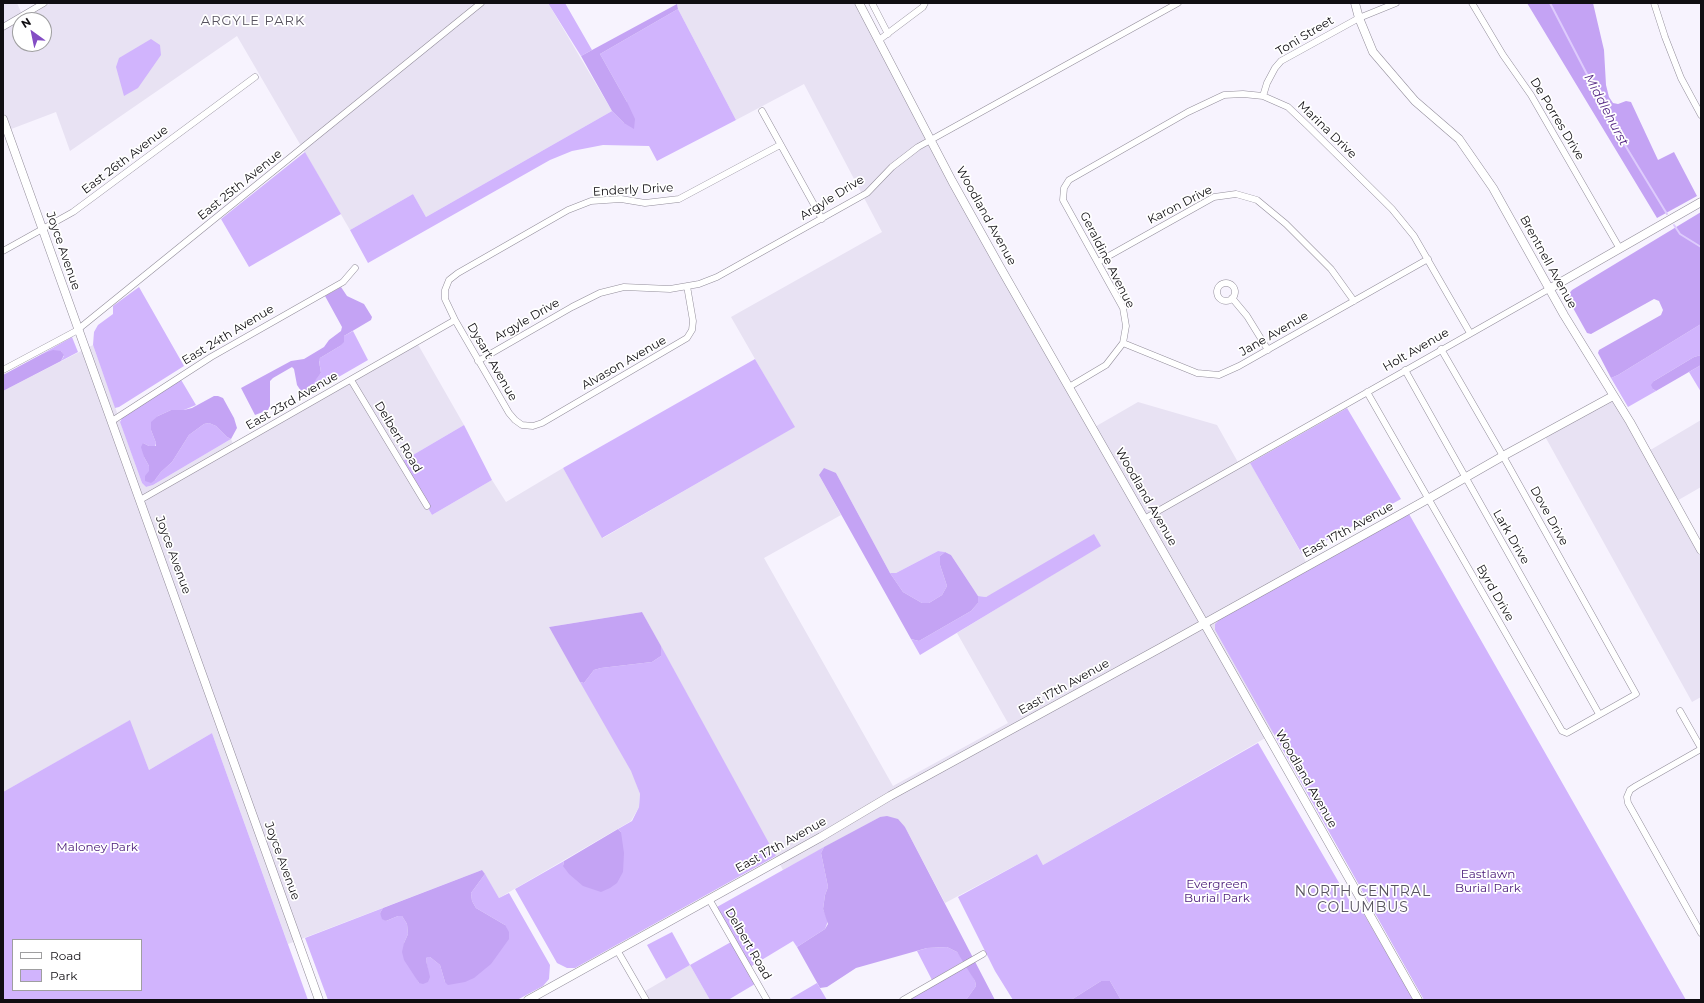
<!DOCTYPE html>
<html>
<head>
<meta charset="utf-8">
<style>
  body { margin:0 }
  #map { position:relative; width:1704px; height:1003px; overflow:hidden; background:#f7f3fe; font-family:Montserrat,sans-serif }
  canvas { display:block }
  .frame { position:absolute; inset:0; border:4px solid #100e12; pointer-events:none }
  .legend { position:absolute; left:12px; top:939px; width:130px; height:52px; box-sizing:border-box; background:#fff; border:1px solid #9f9fa0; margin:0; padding:5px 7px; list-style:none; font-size:12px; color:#100e12 }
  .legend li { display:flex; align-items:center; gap:8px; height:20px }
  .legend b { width:20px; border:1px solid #9f9fa0 }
  .north { position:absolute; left:12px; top:12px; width:40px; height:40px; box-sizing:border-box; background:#fff; border:1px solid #9f9fa0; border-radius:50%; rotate:327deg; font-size:11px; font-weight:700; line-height:16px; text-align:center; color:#100e12 }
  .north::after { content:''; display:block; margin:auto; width:14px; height:18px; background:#844dc4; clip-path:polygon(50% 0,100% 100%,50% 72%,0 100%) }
</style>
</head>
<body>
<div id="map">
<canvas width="1704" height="1003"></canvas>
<div class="frame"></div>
<ul class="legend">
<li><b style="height:5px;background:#fff"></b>Road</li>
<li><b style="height:11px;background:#d1b4fd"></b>Park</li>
</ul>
<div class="north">N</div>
</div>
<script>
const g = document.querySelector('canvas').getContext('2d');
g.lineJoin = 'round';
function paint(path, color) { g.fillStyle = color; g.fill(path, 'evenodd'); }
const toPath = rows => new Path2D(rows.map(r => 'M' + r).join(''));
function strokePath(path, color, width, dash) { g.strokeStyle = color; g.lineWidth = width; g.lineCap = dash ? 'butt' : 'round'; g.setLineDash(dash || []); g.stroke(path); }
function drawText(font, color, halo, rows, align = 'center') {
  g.font = font + ' Montserrat,sans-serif'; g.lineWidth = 3.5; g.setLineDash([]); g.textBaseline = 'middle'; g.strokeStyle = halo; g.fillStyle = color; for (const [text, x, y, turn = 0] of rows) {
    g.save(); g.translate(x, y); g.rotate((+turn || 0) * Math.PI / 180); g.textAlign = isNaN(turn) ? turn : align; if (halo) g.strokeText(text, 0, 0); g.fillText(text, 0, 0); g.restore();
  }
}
paint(toPath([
  [3,3,17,3,24,19,51,3,548,3,612,111,426,217,413,194,350,230,237,36,70,151,56,112,6,131,3,122],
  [20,20,44,20,44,44,20,44],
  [680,3,859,3,956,189,1093,428,1138,402,1217,425,1239,464,1248,459,1310,569,1215,630,1274,733,1043,865,1037,854,945,903,905,827,880,817,783,870,642,612,549,627,632,771,640,794,639,807,631,821,499,898,482,870,288,944,212,733,149,770,129,721,3,792,3,391,93,345,142,483,146,487,153,485,231,439,234,446,416,341,464,425,401,462,432,515,492,480,506,502,563,468,603,538,794,427,731,317,882,232,804,84,736,120,678,9,677,4],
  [836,473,890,573,896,573,938,551,945,552,951,555,978,596,986,597,1101,545,957,633,1008,723,893,786,764,558,841,515,819,475],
  [1611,395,1647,452,1701,420,1701,487,1675,502,1701,549,1701,697,1692,702,1542,431],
  [690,965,710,1000,644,1000,640,994]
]), '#e8e2f3');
paint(toPath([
  [548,3,565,3,592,50,581,56],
  [678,9,736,120,657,161,649,146,603,145,572,151,550,160,368,263,350,230,413,194,426,217,612,111,624,123,627,102,600,54],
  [151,39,160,45,161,55,138,88,124,96,116,67,119,58],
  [305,152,341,214,249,267,221,219],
  [139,287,184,366,119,407,115,408,93,345,94,332,98,325,113,314,113,306],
  [1701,324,1701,355,1694,357,1654,381,1653,389,1656,391,1628,407,1611,378,1618,375],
  [353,331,368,360,304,397,301,391,305,392,321,373,319,360,320,358,340,346,344,336],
  [72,337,78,352,61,361,64,356,61,351,42,354],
  [755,359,795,427,602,538,563,468],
  [1701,365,1701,392,1689,372],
  [180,378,196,405,184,410,171,410,158,416,151,430,156,443,155,447,149,446,143,443,144,457,149,466,149,471,155,480,161,472,172,462,189,435,204,424,209,423,216,426,227,437,231,439,153,485,146,487,142,483,120,422,124,414],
  [1347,408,1401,499,1302,554,1250,463],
  [464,425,492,480,432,515,401,462],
  [1409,514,1686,1000,1424,1000,1215,630,1215,624,1222,617],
  [1094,534,1101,546,920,655,911,639,919,641,971,611,978,603,978,596,986,597],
  [938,551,945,552,940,556,940,565,947,586,942,595,929,603,922,603,903,592,890,573,896,573],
  [661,646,776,856,575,968,567,968,557,963,515,889,564,861,563,866,621,832,618,829,632,821,639,807,640,794,631,771,580,682,584,683,594,670,601,668,652,662,661,656],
  [130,720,149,770,212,733,308,1000,3,1000,3,792],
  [13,940,141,940,141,990,13,990],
  [1258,743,1356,912,1361,909,1414,1000,1121,1000,1110,981,1101,981,1071,1000,1052,999,1049,1000,1013,1000,995,971,958,897,1037,854,1043,865],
  [824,847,821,853,828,887,825,895,823,909,828,921,825,929,797,947,793,941,750,967,717,907],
  [485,874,499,898,509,893,550,965,549,979,543,986,517,1000,328,1000,305,938,383,908,380,913,386,921,398,916,402,916,407,924,408,934,404,943,414,973,419,983,429,977,426,960,427,957,430,957,440,965,445,982,505,925,476,908,472,901,471,893],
  [672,932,690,965,731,942,755,984,728,1000,710,1000,690,965,666,979,647,945],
  [947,947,957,952,964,961,932,980,917,951,927,948],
  [967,965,975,981,976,986,966,1000,909,1000],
  [817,983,827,1000,788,1000]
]), '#d1b4fd');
paint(toPath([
  [1527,3,1593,3,1604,50,1606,85,1609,97,1613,103,1618,104,1626,101,1631,102,1658,160,1674,152,1697,196,1657,218],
  [677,4,678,9,600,54,627,102,635,119,634,129,624,123,612,111,581,56],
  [1701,212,1701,324,1618,375,1611,378,1598,353,1599,350,1661,315,1663,310,1659,301,1654,299,1591,334,1587,333,1568,299,1568,295,1572,290],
  [341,287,347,296,364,304,372,317,371,320,344,336,344,342,340,346,320,358,319,361,321,373,309,389,305,392,301,391,297,385,294,369,292,367,273,378,270,381,270,406,268,410,255,415,241,388,291,361,304,359,324,347,329,340,341,331,342,327,325,296],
  [53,350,61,351,64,355,61,361,3,391,3,375,42,354],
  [1701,355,1701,365,1656,391,1653,389,1651,385,1654,381,1694,357],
  [214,396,218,396,223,398,234,418,237,428,231,439,227,437,216,426,209,423,204,424,189,435,172,462,161,472,155,480,151,483,145,481,145,476,149,471,149,466,144,457,141,447,143,443,149,446,156,446,156,443,151,430,151,422,158,416,171,410,184,410,192,408],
  [824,468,836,473,890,573,903,592,922,603,929,603,942,595,947,586,940,565,940,556,945,552,951,555,978,596,978,603,971,611,919,641,911,639,819,475],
  [642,612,661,646,661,656,652,662,601,668,594,670,584,683,580,682,549,627],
  [887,816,898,819,905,827,995,1000,966,1000,976,986,975,981,957,952,947,947,927,948,856,968,827,987,820,988,797,947,825,929,828,924,823,909,825,895,828,887,821,853,824,847,880,817],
  [618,829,621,832,624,853,623,872,617,883,610,888,601,892,583,886,569,874,563,866,564,861],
  [482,870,485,874,471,893,472,901,476,908,505,925,509,932,509,939,491,964,474,978,465,982,448,985,445,982,440,965,430,957,427,957,426,960,430,977,428,982,423,984,419,983,404,960,402,952,404,943,408,934,407,924,402,916,398,916,386,921,382,919,380,913,383,908],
  [1101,981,1110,981,1121,1000,1071,1000]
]), '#c4a3f4');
strokePath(toPath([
  [1550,3,1617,132,1667,214],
  [1674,225,1680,234,1701,247]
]), '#decbfd', 2);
const minor = toPath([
  [872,3,888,34],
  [1472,3,1503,55,1531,95,1620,249],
  [1654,3,1665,37,1681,78,1701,115],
  [3,27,44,3],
  [879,40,923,7,925,3],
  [1263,96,1267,83,1275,68,1281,61,1359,18,1396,3],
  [762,111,822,219],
  [3,251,73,212,255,77],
  [1098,262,1214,197,1236,194,1257,200,1286,224,1331,269,1354,301],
  '1217 292a9 9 0 1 1 18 0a9 9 0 1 1-18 0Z',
  [687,286,693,321,692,330,687,338,542,423,533,426,522,425,515,420,509,413,455,320,445,299,445,290,449,280,458,273,568,210,591,201,621,199,645,203,679,199,780,145],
  [1232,298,1247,316,1268,350],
  [1123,343,1197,373,1219,375,1239,366,1428,259],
  [478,361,572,307,600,293,624,287,670,289,699,284,717,277,867,193,892,167,918,147,1178,3],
  [3,370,76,331,481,3],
  [1405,370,1599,714],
  [351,380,427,506],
  [1069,387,1106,365,1123,343,1126,326,1123,308,1063,200,1064,188,1069,180,1188,112,1224,95,1243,94,1263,96,1288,107,1308,126,1392,209,1414,236,1470,333],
  [1367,392,1562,731,1567,733,1636,694,1503,456,1441,349],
  [112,421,211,357,343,282,355,268],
  [140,500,455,320],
  [1144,519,1549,289],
  [1680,711,1701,748],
  [1701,749,1636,786,1630,790,1627,797,1628,803,1701,933],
  [709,899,767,1000],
  [617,950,646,1000],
  [903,1000,983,954]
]);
const tertiary = toPath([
  [859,3,952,181,1000,267,1204,623,1418,1000],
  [1355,3,1359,18,1373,52,1415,101,1459,139,1493,188,1564,315,1630,422,1701,550],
  [3,119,319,1000],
  [1549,289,1701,202],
  [528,1000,821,837,890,796,1162,647,1428,499,1503,456,1613,396]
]);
strokePath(minor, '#928d9a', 7);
strokePath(tertiary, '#928d9a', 9);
strokePath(minor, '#fff', 6);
strokePath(tertiary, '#fff', 8);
drawText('12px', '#100e12', '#fff', [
  ["Toni Street",1305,36,-31],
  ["De Porres Drive",1557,119,59],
  ["Marina Drive",1327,130,44],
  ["East 26th Avenue",125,160,-37],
  ["East 25th Avenue",240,185,-39],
  ["Enderly Drive",633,190,-3],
  ["Argyle Drive",832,198,-32],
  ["Karon Drive",1180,205,-27],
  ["Woodland Avenue",986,216,61],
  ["Joyce Avenue",63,251,71],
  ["Geraldine Avenue",1107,260,63],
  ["Brentnell Avenue",1548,262,61],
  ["Argyle Drive",527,320,-30],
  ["Jane Avenue",1274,334,-30],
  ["East 24th Avenue",228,335,-31],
  ["Holt Avenue",1416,350,-30],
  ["Dysart Avenue",492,362,60],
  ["Alvason Avenue",624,363,-30],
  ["East 23rd Avenue",292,401,-30],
  ["Delbert Road",398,437,59],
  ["Woodland Avenue",1146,497,60],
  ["Dove Drive",1549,516,61],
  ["East 17th Avenue",1348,530,-29],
  ["Lark Drive",1511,537,60],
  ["Joyce Avenue",173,555,70],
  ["Byrd Drive",1495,593,60],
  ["East 17th Avenue",1064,687,-29],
  ["Woodland Avenue",1306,779,60],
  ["East 17th Avenue",781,845,-29],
  ["Joyce Avenue",282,861,70],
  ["Delbert Road",748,944,60]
]);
drawText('12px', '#4e207c', '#fff', [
  ["Maloney Park",97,847],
  ["Eastlawn",1488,874],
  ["Burial Park",1488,888],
  ["Evergreen",1217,884],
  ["Burial Park",1217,898]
]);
g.letterSpacing = '1px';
drawText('13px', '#57535f', '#fff', [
  ["ARGYLE PARK",253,21]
]);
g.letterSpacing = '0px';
drawText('italic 13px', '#572a86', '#fff', [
  ["Middlehurst",1606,110,62]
]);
g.letterSpacing = '1px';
drawText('14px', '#57535f', '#fff', [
  ["NORTH CENTRAL",1363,892],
  ["COLUMBUS",1363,908]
]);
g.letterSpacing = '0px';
</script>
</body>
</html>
